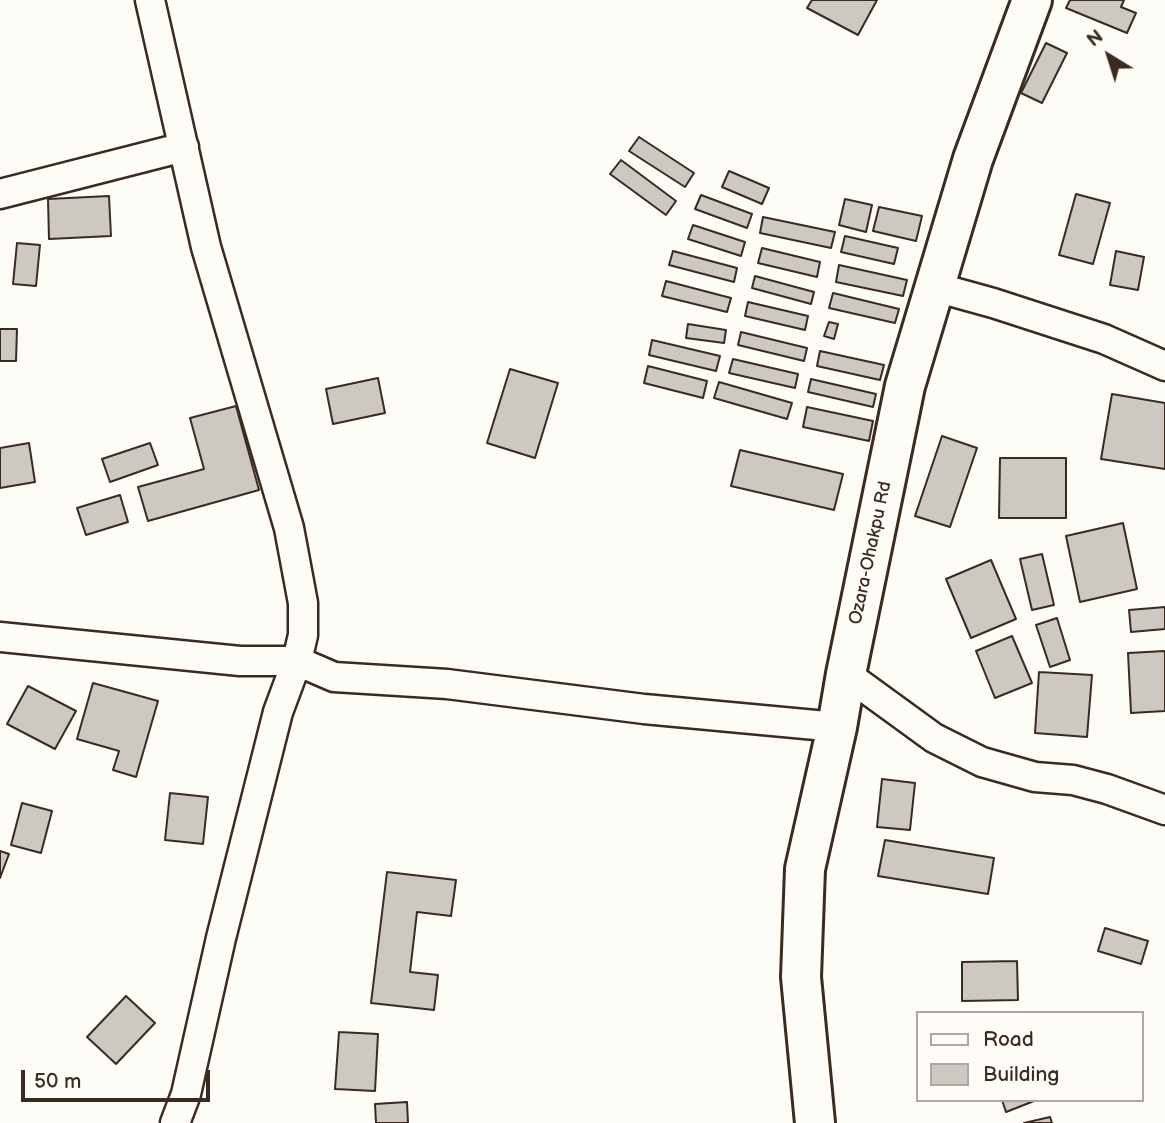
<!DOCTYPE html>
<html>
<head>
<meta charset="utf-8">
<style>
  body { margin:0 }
  #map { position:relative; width:1165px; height:1123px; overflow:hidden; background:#fdfcf7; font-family:"Balsamiq Sans",sans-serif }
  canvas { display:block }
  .legend { position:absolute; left:916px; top:1011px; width:228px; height:91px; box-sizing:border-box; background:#fdfcf7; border:2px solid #afa8a0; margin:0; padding:9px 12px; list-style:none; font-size:21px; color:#3b2a1e }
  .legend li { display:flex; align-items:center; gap:14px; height:35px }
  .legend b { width:35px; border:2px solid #afa8a0 }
  .north { position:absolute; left:1074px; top:21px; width:70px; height:70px; -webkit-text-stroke:5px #fdfcf7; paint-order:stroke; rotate:322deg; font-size:19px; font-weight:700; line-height:28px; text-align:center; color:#3b2a1e }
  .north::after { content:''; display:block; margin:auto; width:24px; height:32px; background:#3b2a1e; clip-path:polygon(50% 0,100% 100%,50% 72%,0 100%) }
  .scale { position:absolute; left:21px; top:1070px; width:189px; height:32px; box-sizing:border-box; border:4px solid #3b2a1e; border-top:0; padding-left:9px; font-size:21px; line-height:24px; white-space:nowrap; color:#3b2a1e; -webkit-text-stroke:5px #fdfcf7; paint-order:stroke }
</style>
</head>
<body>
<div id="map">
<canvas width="1165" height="1123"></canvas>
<ul class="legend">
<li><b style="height:9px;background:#fdfcf7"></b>Road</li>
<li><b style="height:19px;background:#cdc8c2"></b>Building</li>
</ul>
<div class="north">N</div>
<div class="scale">50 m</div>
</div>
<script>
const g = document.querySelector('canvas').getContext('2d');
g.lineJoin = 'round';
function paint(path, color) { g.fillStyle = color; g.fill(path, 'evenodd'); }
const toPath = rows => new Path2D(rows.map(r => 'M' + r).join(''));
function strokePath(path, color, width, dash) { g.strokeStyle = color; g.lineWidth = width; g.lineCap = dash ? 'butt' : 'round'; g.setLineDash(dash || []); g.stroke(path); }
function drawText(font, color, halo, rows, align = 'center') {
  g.font = font + ' "Balsamiq Sans",sans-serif'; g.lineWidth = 6; g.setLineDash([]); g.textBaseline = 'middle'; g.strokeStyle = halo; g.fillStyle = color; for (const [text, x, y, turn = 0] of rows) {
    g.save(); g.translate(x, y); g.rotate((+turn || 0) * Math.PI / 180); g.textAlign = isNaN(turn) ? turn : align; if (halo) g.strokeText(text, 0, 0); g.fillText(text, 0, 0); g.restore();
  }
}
const building = toPath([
  [812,0,877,0,858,35,807,8,812,0],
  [1070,0,1124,0,1121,7,1136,13,1127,33,1066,8,1070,0],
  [1046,43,1067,53,1042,103,1021,93,1046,43],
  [639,137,694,173,685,187,629,151,639,137],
  [621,160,676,201,666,215,610,174,621,160],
  [729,171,769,188,762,204,722,187,729,171],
  [1076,194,1110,203,1093,264,1059,255,1076,194],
  [701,195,752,214,747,228,695,209,701,195],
  [109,196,111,236,49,239,48,199,109,196],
  [845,199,872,205,866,232,839,225,845,199],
  [879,207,922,216,916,241,873,231,879,207],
  [763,217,835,232,831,248,760,233,763,217],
  [693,225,745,242,741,256,688,239,693,225],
  [845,236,898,248,894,264,841,252,845,236],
  [17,243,40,245,36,286,13,284,17,243],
  [762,248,820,262,817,277,758,263,762,248],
  [673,251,737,268,734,282,669,265,673,251],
  [1116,251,1144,257,1138,290,1110,285,1116,251],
  [839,265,907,280,903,296,836,282,839,265],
  [755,276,814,292,811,304,752,288,755,276],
  [666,281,731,298,727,312,662,296,666,281],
  [833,293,899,309,895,323,829,308,833,293],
  [748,302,808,316,805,330,745,316,748,302],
  [829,322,838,324,834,339,824,336,829,322],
  [688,324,726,330,724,343,686,338,688,324],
  [0,329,17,329,16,361,0,361,0,329],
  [741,332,807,348,804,361,738,345,741,332],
  [652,340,720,356,716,371,649,355,652,340],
  [820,351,884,365,880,380,817,366,820,351],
  [733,359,798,374,795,388,729,373,733,359],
  [648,366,707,381,703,398,644,383,648,366],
  [510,369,558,383,535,458,487,443,510,369],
  [378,378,385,413,333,424,326,389,378,378],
  [811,379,876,394,873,407,808,392,811,379],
  [719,382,792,403,787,419,714,398,719,382],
  [1112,394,1165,403,1165,469,1101,459,1112,394],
  [236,406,259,490,148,521,138,487,204,469,190,418,236,406],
  [807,407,873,421,869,441,803,427,807,407],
  [942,436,977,448,950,527,915,516,942,436],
  [29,443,35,482,0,488,0,448,29,443],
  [150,443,158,465,110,482,102,459,150,443],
  [740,450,843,474,834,510,731,486,740,450],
  [1000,458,1066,458,1066,518,999,518,1000,458],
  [120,495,128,522,86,535,77,508,120,495],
  [1123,523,1137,589,1080,602,1066,536,1123,523],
  [1042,554,1054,605,1032,610,1020,559,1042,554],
  [991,560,1016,619,971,638,946,579,991,560],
  [1165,607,1165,629,1131,632,1129,610,1165,607],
  [1057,618,1070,660,1050,667,1036,625,1057,618],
  [1012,636,1032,683,995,698,976,651,1012,636],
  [1165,651,1165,711,1131,713,1128,653,1165,651],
  [1039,672,1092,675,1087,737,1035,733,1039,672],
  [93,683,158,701,136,777,113,770,119,751,77,739,93,683],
  [28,686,76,711,55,749,7,724,28,686],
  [882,779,915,783,910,830,877,827,882,779],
  [170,793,208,797,203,844,165,840,170,793],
  [22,803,52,811,41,853,11,845,22,803],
  [885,840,994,858,988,894,878,876,885,840],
  [0,851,9,854,0,878,0,851],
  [387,872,456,880,451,916,417,912,410,972,438,975,434,1010,371,1003,387,872],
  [1105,928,1148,941,1141,964,1098,951,1105,928],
  [1017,961,1018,1000,962,1001,962,962,1017,961],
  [126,996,155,1023,116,1064,87,1037,126,996],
  [339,1032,378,1034,375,1091,335,1089,339,1032],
  [1002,1100,1034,1100,1034,1101,1006,1112,1002,1100],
  [407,1102,408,1123,376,1123,375,1104,407,1102],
  [1050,1117,1052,1123,1024,1123,1050,1117]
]);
paint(building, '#cdc8c2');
strokePath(building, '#3b2a1e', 2);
const street = toPath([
  [150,0,206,247,289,528,303,603,303,635,297,661,278,712,221,938,186,1094,175,1123],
  [0,194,184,147],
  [935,287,993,303,1104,339,1165,366],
  [0,637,240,661,297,661,334,677,447,684,644,709,837,727],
  [846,674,934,738,982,762,1035,777,1073,780,1107,789,1165,810]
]);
const secondary = toPath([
  [815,1123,801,977,805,869,837,727,846,674,905,386,973,159,1032,0]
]);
strokePath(street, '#3b2a1e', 33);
strokePath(secondary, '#3b2a1e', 44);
strokePath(street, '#fdfcf7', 28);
strokePath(secondary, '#fdfcf7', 38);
drawText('18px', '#3b2a1e', '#fdfcf7', [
  ["Ozara-Ohakpu Rd",871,553,-78]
]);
</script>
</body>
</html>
